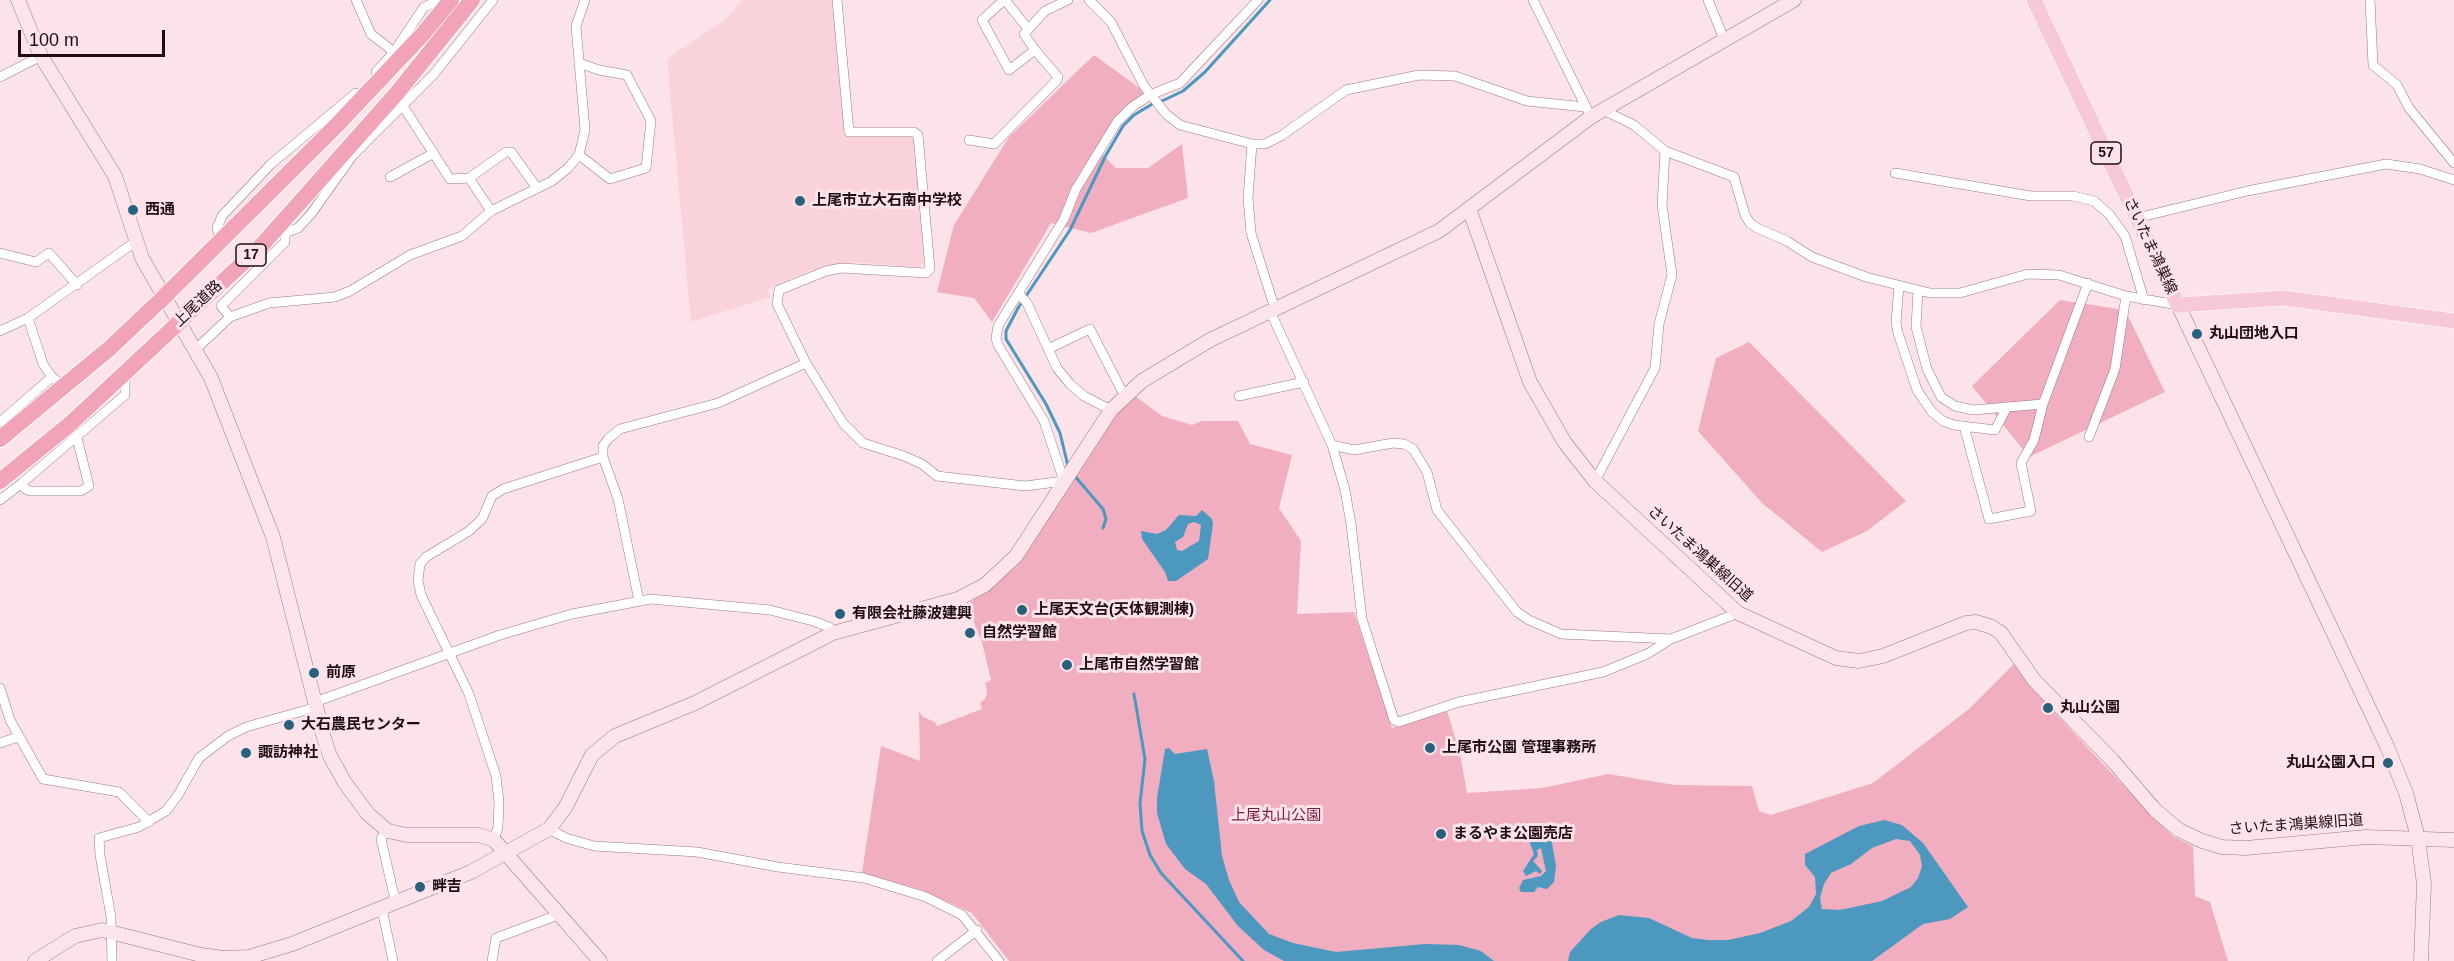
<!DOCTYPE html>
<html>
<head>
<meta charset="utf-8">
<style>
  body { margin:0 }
  #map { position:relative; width:2454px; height:961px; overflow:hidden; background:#fce3e9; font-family:Helvetica,sans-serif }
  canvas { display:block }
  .scale { position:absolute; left:18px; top:30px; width:147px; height:27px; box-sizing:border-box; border:3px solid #1c0e12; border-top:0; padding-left:8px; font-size:18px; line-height:21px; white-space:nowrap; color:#1c0e12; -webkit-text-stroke:4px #fce3e9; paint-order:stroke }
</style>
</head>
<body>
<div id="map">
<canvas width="2454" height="961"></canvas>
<div class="scale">100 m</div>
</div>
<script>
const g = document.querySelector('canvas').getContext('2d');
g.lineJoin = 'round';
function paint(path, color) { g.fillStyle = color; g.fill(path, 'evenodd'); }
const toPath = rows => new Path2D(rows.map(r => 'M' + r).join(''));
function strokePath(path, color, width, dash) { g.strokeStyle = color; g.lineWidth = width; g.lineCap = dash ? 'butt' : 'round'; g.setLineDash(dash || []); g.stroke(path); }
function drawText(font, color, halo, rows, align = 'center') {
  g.font = font + ' Helvetica,"Noto Sans JP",sans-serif'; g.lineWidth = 6; g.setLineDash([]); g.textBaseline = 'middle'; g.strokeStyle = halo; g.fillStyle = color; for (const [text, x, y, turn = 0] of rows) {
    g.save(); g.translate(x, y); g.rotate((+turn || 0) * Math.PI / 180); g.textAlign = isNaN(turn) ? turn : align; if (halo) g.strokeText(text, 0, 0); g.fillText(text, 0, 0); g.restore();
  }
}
paint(toPath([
  [742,0,833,0,845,137,909,135,915,141,924,262,919,267,851,262,811,270,767,289,770,297,691,322,667,59,729,17]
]), '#f9d2db');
paint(toPath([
  [1094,55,1145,92,1119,114,1096,148,1116,168,1148,168,1182,144,1188,198,1091,233,1051,223,992,322,974,298,937,292,954,225,1009,137],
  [2060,300,2125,310,2165,392,2029,457,1972,386],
  [1749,342,1906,501,1867,531,1822,552,1762,503,1698,431,1716,358],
  [1135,396,1162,416,1192,425,1202,421,1238,421,1250,444,1292,455,1279,508,1301,541,1297,614,1354,612,1392,728,1447,711,1460,753,1467,793,1542,788,1608,774,1675,785,1752,786,1759,811,1771,815,1873,783,1969,709,2014,664,2056,714,2151,815,2174,837,2193,846,2195,896,2210,902,2228,961,1009,961,972,913,922,890,862,873,881,746,920,761,919,711,923,717,935,722,937,726,982,709,980,703,985,699,987,691,985,683,991,680,982,642,967,605,1018,565,1088,454,1120,409]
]), '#f1aec0');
paint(toPath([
  [1202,510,1212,519,1213,524,1208,559,1176,581,1168,581,1165,572,1142,539,1141,531,1157,534,1166,530,1179,515,1196,516],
  [1194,522,1201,525,1199,541,1182,551,1177,550,1175,542,1183,537,1188,524],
  [1169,748,1175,754,1207,749,1214,781,1222,856,1229,880,1239,902,1269,934,1293,943,1336,952,1425,944,1459,945,1481,951,1494,961,1284,961,1264,950,1238,926,1206,884,1185,869,1166,844,1157,813,1157,798,1165,749],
  [1884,820,1902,825,1923,843,1968,907,1950,919,1923,924,1872,961,1568,961,1570,952,1591,929,1601,922,1619,915,1649,918,1692,938,1708,940,1728,940,1760,933,1791,921,1809,907,1816,894,1815,877,1805,865,1805,854,1859,826],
  [1896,839,1910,841,1920,855,1922,866,1918,878,1911,887,1882,901,1840,910,1822,909,1820,898,1824,884,1831,873,1851,864,1872,848],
  [1534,835,1551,837,1556,866,1554,882,1547,889,1538,887,1534,892,1521,892,1519,888,1523,880,1541,876,1546,871,1541,848,1537,850,1538,856,1533,861,1542,871,1540,874,1536,871,1526,876,1523,871,1534,854,1530,843]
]), '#4c98be');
strokePath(toPath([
  [1160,102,1183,91,1205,72,1270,0],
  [1068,466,1060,433,1046,404,1006,339,1006,331,1018,308,1070,230,1106,155,1123,126,1134,115,1154,103],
  [1073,474,1103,509,1106,519,1103,528],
  [1134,694,1145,759,1140,803,1142,831,1150,855,1161,873,1243,961]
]), '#4c98be', 3);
const street = toPath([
  [356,0,371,34,394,52],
  [837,0,849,132,914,132,918,135,930,269,926,273,841,268,826,271,779,290,777,304,806,363,843,423,863,443,904,456,922,464,937,476,1025,486,1064,481,1044,421,998,345,996,338,998,326,1064,219,1076,189,1117,122,1132,107,1150,95,1180,83,1258,0],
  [1004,0,982,20,1009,70,1035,50,1024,34,1045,11,1068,0],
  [1005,0,1028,29],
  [1089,0,1111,22,1144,86,1166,114,1180,125,1252,144,1265,144,1281,136,1346,90,1419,75,1455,76,1527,101,1585,107],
  [1533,0,1588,111],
  [1708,0,1724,39],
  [2370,0,2373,65,2397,85,2409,108,2454,163],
  [376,72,394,52,424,7,438,1,450,1],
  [0,77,41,56],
  [403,106,450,179,469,178,506,152,511,152,537,188],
  [1603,110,1634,125,1665,151,1734,177,1745,215,1750,223,1757,228,1787,241,1812,257,1866,277,1930,293,1960,293,2028,274,2059,275,2126,296,2178,305],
  [969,140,994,144,1057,80,1058,77,1035,50],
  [1252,144,1248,198,1251,233,1275,309],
  [579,155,610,179,646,168,651,121,627,75,599,70,579,63],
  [1895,173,2031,196,2073,196,2094,201,2109,214,2125,236,2144,300],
  [390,177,434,153],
  [469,178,491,211],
  [2137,218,2247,191,2386,164,2420,169,2454,180],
  [276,230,285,233,298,228,311,214,353,155,434,74,493,0],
  [220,240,217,228,222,216,271,164,356,93],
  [0,253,36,262,49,253,77,285],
  [1899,286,1896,322,1898,333,1917,390,1932,412,1943,421,1954,425,1995,430,2007,407],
  [1918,291,1916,327,1927,369,1941,397,1955,406,1973,410,2043,404],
  [1018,293,1027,303,1057,368,1070,384,1084,396,1111,410],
  [1270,311,1332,445,1345,490,1351,524,1362,619,1394,720,1399,722,1459,702,1603,672,1647,654,1671,639,1738,613],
  [230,317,221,306,285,242,285,233],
  [28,318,43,364,52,377,64,386],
  [0,331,28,318,135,242],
  [196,349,230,317,269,303,335,297,350,291,410,255,462,236,491,211,552,181,568,168,579,155,585,130,576,26,585,0],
  [1048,349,1090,329,1124,395],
  [1239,396,1304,382],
  [0,422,52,377],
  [1964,426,1989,519,2031,511,2021,463,2034,440,2043,404,2088,283],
  [2089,437,2115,369,2126,296],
  [1332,445,1354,450,1393,443,1404,444,1413,449,1427,472,1437,510,1517,612,1529,620,1561,634,1671,639],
  [1595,481,1655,368,1659,324,1672,275,1662,205,1665,151],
  [22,483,125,395,125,373],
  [0,500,22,483,25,489,30,491,81,491,89,486,77,438],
  [639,601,618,499,603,457,603,446,608,439,620,429,718,403,806,363],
  [0,688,10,720,43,779,119,792,149,822],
  [315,702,500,635,572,614,651,599,770,610,813,621,829,627,833,633],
  [0,743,18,737],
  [549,829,566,838,594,846,697,852,778,867,864,878,926,897,962,915,999,961],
  [386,830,381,839,396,904],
  [494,840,498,827,499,802,496,776,469,694,421,595,418,580,420,564,426,557,469,531,482,519,492,496,503,489,603,457],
  [382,909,393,961],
  [112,961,111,917,100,855,99,838,139,827,166,811,178,795,199,758,228,736,246,727,317,707],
  [492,961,496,938,558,915],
  [937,961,977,930]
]);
const secondary = toPath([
  [18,0,41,56,115,176,142,258,211,378,273,537,324,738,330,756,345,783,368,814,388,831,407,835,479,835,494,840,600,961],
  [1470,211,1530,382,1565,443,1595,481,1738,613,1836,658,1859,661,1883,656,1966,623,1976,622,1992,627,2001,633,2034,680,2112,760,2155,810,2179,830,2202,841,2222,847,2246,848,2366,837,2454,840],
  [2178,305,2386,744,2406,793,2418,838,2424,884,2421,961],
  [35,961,75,936,102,930,201,955,223,958,249,957,292,944,471,872,549,829,565,808,592,755,615,736,695,703,833,633,958,599,985,585,1016,556,1111,410,1142,381,1210,340,1439,231,1591,117,1794,0]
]);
const primary = toPath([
  [2034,0,2178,305,2284,298,2454,321]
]);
const highway = toPath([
  [0,439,110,348,164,297,336,126,422,35,451,0],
  [0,481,70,424,261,246,397,93,472,0]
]);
strokePath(street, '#9b7780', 10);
strokePath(secondary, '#9b7780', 15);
strokePath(primary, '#fff', 16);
strokePath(highway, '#fff', 18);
strokePath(street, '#fff', 9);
strokePath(secondary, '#fbe4ea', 14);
strokePath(primary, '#f7c8d5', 15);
strokePath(highway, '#f1a4b9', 16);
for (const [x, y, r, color] of [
  [800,201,6,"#29607b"],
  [133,210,6,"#29607b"],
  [2197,334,6,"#29607b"],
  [1022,610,6,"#29607b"],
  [840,614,6,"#29607b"],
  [970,633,6,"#29607b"],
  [1067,665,6,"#29607b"],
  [314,673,6,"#29607b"],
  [2048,708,6,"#29607b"],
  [289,725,6,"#29607b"],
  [1430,748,6,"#29607b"],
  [246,753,6,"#29607b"],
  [2388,763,6,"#29607b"],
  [1441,834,6,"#29607b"],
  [420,887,6,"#29607b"]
]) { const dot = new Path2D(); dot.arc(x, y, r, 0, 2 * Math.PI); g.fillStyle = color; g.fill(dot); strokePath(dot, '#fce3e9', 2); }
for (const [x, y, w] of [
  [2106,153,30],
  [251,255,30]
]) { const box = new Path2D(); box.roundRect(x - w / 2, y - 11, w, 22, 4.5); g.fillStyle = '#fce3e9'; g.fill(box); strokePath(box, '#1c0e12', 1.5); }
drawText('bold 14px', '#1c0e12', null, [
  ["57",2106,153],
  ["17",251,255]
]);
drawText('bold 15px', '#1c0e12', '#fce3e9', [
  ["上尾市立大石南中学校",812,201],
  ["西通",145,210],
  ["丸山団地入口",2209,334],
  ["上尾天文台(天体観測棟)",1034,610],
  ["有限会社藤波建興",852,614],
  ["自然学習館",982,633],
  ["上尾市自然学習館",1079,665],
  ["前原",326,673],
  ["丸山公園",2060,708],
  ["大石農民センター",301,725],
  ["上尾市公園 管理事務所",1442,748],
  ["諏訪神社",258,753],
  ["丸山公園入口",2376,763,"right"],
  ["まるやま公園売店",1453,834],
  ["畔吉",432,887]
], 'left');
drawText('15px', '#1c0e12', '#fce3e9', [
  ["さいたま鴻巣線",2150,246,65],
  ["上尾道路",198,304,-43],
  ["さいたま鴻巣線旧道",1700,554,42],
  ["さいたま鴻巣線旧道",2296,825,-4]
]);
drawText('15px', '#761f40', '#fce3e9', [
  ["上尾丸山公園",1276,816]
]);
</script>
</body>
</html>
